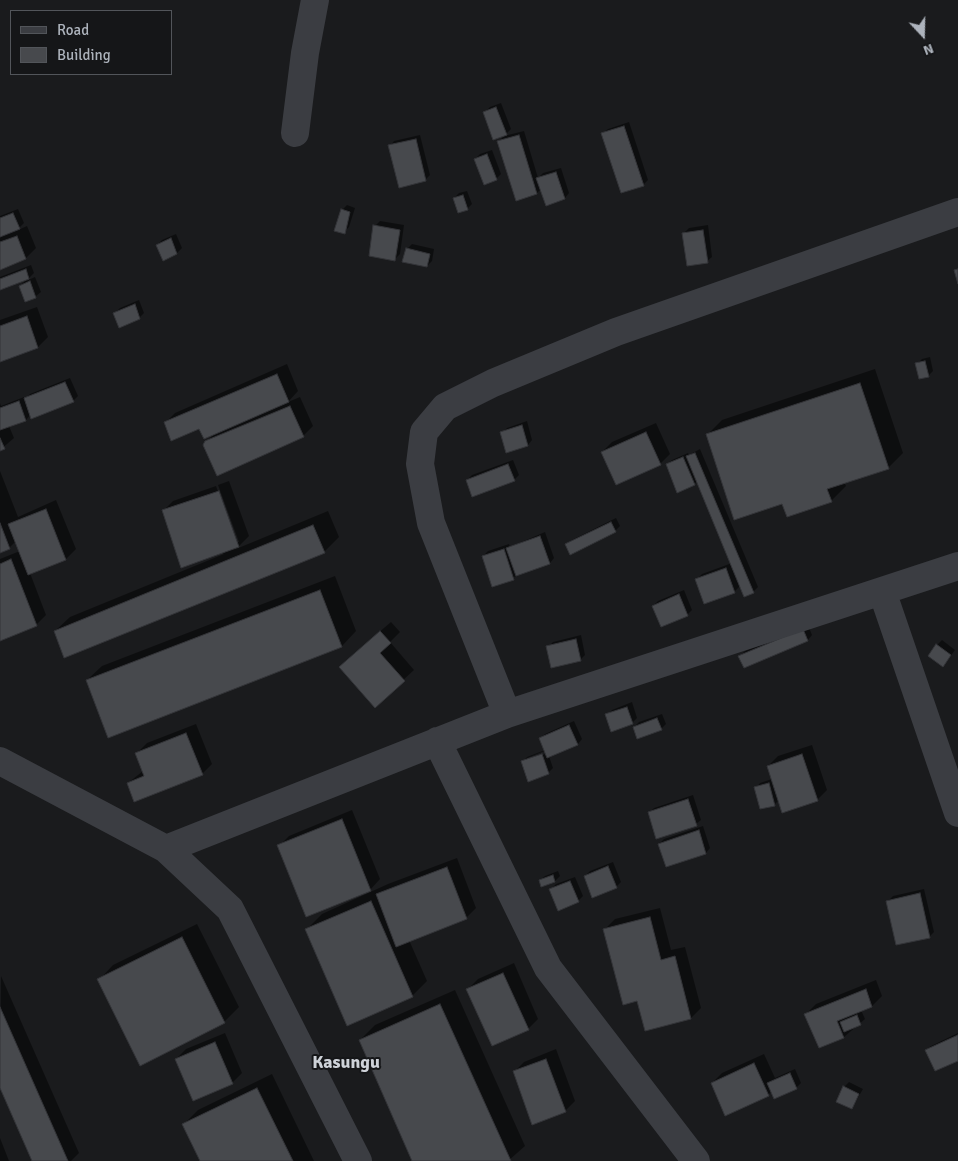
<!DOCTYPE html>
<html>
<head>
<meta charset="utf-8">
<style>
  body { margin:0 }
  #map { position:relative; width:958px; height:1161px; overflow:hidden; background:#1a1b1d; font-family:Signika,sans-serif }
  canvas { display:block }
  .legend { position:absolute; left:10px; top:10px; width:162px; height:65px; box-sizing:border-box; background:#151618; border:1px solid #52555a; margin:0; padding:6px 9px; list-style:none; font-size:15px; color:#adb3bc }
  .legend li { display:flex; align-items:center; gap:10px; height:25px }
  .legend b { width:25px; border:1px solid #52555a }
  .north { position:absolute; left:898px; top:10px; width:50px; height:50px; -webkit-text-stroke:4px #151618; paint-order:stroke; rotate:159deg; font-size:14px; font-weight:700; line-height:20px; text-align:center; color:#adb3bc }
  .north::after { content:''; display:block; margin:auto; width:18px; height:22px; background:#adb3bc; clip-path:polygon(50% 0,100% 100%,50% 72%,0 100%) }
</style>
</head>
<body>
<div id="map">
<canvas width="958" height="1161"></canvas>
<ul class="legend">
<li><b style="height:6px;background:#3b3d42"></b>Road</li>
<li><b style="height:14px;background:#47494d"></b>Building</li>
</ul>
<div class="north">N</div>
</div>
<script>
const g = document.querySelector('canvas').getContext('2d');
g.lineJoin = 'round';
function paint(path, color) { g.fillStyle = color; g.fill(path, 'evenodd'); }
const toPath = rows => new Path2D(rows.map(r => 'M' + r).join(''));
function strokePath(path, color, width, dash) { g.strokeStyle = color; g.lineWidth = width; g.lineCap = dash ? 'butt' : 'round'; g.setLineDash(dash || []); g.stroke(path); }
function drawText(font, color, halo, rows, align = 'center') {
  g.font = font + ' Signika,sans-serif'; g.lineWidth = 4; g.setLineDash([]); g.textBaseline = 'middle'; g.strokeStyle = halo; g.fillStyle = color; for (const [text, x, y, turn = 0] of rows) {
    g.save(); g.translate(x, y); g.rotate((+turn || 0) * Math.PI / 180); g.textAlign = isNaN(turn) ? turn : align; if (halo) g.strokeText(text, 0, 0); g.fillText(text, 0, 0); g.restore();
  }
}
paint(toPath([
  [501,103,511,129,504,136,524,131,538,178,543,173,561,168,569,193,565,198,541,189,537,193,499,141,506,134,485,112,490,107],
  [629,122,648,180,643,185,603,133,608,129],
  [420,135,430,175,425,180,390,146,394,141],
  [492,150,501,174,496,179,475,159,480,154],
  [467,191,472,204,467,209,454,198,459,193],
  [347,205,355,208,349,227,344,232,342,210],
  [18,209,24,223,16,231,27,226,36,248,26,258,0,268,0,216],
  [380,221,404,225,400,254,395,259,375,226],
  [708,225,712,257,707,261,684,233,689,228],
  [176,234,182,248,177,253,163,259,157,245,162,240],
  [412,244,434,249,432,261,427,266,407,249],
  [31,265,34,273,26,281,35,277,41,292,36,296,26,300,20,286,28,278,0,289,0,277],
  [139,300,144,313,139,318,115,313,120,308],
  [37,307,48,337,38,347,0,360,0,320],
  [930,357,933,371,928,376,917,364,922,359],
  [287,364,298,391,288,402,300,397,313,426,303,436,206,442,215,433,200,428,165,423,175,413],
  [875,369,903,453,888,468,844,482,846,486,831,501,783,502,707,435,722,420],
  [70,378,78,396,73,401,31,414,26,420,9,426,14,438,0,450,0,403,1,406,24,397,25,399,30,394],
  [527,421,532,440,528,445,502,433,507,428],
  [656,423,670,454,660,464,602,452,612,442],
  [700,449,758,587,753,592,741,585,734,592,697,579,702,574,732,563,698,481,694,484,667,464,672,460,688,453,689,455],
  [513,460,519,475,514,480,467,480,472,475],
  [0,471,18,517,56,500,76,549,66,559,30,573,46,615,36,625,0,640,0,559,20,551,16,541,9,548,0,551],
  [229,481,249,536,236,549,328,511,339,537,324,552,55,631,70,617,224,554,163,511,173,501,216,486,236,542,239,542,218,485],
  [616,518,620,526,615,531,567,544,572,540],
  [545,532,554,558,550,563,518,574,513,578,483,556,488,551,509,544,510,547],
  [335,576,356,631,342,646,87,680,102,666],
  [684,590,692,610,688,614,661,625,653,606,658,601],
  [391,622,400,632,390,642,414,670,375,706,350,657],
  [808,625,812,635,808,640,740,656,745,651],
  [581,635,585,655,580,660,548,647,553,642],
  [942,640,955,650,947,661,937,645],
  [632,702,637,718,632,723,607,715,612,710],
  [662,714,666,724,661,729,634,727,639,722],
  [574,721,582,739,578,744,549,756,553,768,548,773,523,762,527,757,545,750,540,739,545,734],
  [547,750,548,753,527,761,527,758],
  [196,724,212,764,202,774,128,783,143,771,137,753,147,743],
  [812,745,827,790,817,800,779,800,775,804,756,788,760,783,772,779,768,766,778,756],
  [693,795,701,820,696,824,649,813,654,808],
  [352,810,380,879,370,890,279,846,289,836],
  [703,826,710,848,706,853,659,844,664,839],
  [457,858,476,908,466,918,409,940,427,981,412,996,307,929,322,914,388,884],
  [613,862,621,882,616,887,585,876,590,871],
  [558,871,560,876,555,881,540,880,545,876],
  [575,877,583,896,578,901,551,889,556,884],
  [924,889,934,932,929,937,888,901,893,896],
  [660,908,671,950,685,947,701,1008,691,1018,646,1030,638,999,605,929,615,919],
  [197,924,239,1007,224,1022,99,980,113,965],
  [514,963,538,1019,528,1029,468,989,478,979],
  [1,976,79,1153,71,1161,34,1161,0,1084],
  [876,980,882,996,872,1006,861,1010,865,1019,844,1037,820,1047,806,1014,816,1004],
  [455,990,525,1146,508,1161,414,1161,360,1040,375,1025],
  [225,1033,242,1073,232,1083,176,1059,186,1049],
  [958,1033,958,1060,926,1050,931,1046],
  [556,1049,575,1101,565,1111,514,1072,524,1062],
  [764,1054,775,1078,795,1069,801,1083,796,1088,772,1091,768,1095,712,1083,722,1073],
  [272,1074,314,1161,201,1161,184,1124,198,1110],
  [849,1082,863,1089,852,1108,844,1087],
  [0,1138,9,1161,0,1161]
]), '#0007');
const building = toPath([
  [496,107,507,135,493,140,483,112,496,107],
  [624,126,644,186,621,193,601,133,624,126],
  [519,135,537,194,516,201,497,141,519,135],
  [416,139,426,181,399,188,388,145,416,139],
  [487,154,497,180,484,185,474,159,487,154],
  [556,172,565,199,546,206,536,178,556,172],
  [463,195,468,210,458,213,453,198,463,195],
  [341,209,350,212,345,234,334,231,341,209],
  [13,213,20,229,0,237,0,218,13,213],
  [373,225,400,230,395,261,369,256,373,225],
  [703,230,708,263,687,266,682,233,703,230],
  [17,236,26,259,0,270,0,242,17,236],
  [171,238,177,254,163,261,156,245,171,238],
  [406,248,430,254,427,267,402,262,406,248],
  [26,269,29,279,0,290,0,279,26,269],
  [958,269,958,284,954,270,958,269],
  [30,281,36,298,25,302,19,286,30,281],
  [135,304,140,319,119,328,113,313,135,304],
  [27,316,38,348,0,362,0,326,27,316],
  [925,361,929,377,919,379,915,363,925,361],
  [277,374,289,402,204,439,199,429,171,441,164,422,277,374],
  [65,382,74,402,31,419,24,398,65,382],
  [860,383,889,469,827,489,832,502,787,517,782,504,734,520,706,434,860,383],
  [19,401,26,421,0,430,0,408,19,401],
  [290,406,304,437,217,476,203,445,205,441,290,406],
  [522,425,528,446,506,453,500,432,522,425],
  [646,432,661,465,616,485,601,452,646,432],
  [0,438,5,449,0,451,0,438],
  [695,453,754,593,744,597,686,456,695,453],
  [683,457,695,485,677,493,666,464,683,457],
  [508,464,515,481,472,497,466,480,508,464],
  [219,491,239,547,181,568,162,510,219,491],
  [46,509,66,560,28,575,8,524,46,509],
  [611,522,616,532,570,555,565,544,611,522],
  [0,523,10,549,0,553,0,523],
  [313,525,325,553,64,658,54,631,313,525],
  [540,536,550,564,516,576,506,548,540,536],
  [504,549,514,580,492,587,482,556,504,549],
  [11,559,37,626,0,641,0,564,11,559],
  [726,568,735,593,704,604,695,579,726,568],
  [320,590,342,647,108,738,86,680,320,590],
  [679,594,688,616,661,627,652,606,679,594],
  [803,629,808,641,744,668,738,656,803,629],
  [380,631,391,643,380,653,405,681,375,708,339,667,380,631],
  [576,639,581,661,551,668,546,646,576,639],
  [936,644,951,655,943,667,928,656,936,644],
  [627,707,633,724,611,732,605,714,627,707],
  [657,718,662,730,637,739,633,727,657,718],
  [569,725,578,745,547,758,539,738,569,725],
  [186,733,203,775,134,802,127,783,144,776,135,753,186,733],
  [542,754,549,774,528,782,521,761,542,754],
  [802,754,818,801,782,813,767,766,802,754],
  [769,783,775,806,760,809,754,787,769,783],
  [688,799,697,826,656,839,648,812,688,799],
  [342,819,371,891,306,917,277,845,342,819],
  [699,830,706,854,666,867,658,844,699,830],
  [608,866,617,888,592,898,584,876,608,866],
  [447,867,467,919,396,947,376,894,447,867],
  [553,875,555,882,541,887,539,880,553,875],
  [570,881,579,902,558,911,549,889,570,881],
  [920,893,930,938,896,945,886,901,920,893],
  [371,901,413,997,347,1026,305,929,371,901],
  [650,917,661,960,675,956,691,1019,645,1031,637,1001,623,1005,603,929,650,917],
  [182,937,225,1023,140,1066,97,979,182,937],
  [503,973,529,1030,492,1046,466,989,503,973],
  [866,989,872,1007,837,1021,844,1038,819,1048,804,1014,866,989],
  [440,1004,511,1161,412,1161,359,1040,440,1004],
  [0,1007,68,1161,32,1161,0,1088,0,1007],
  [857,1015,861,1025,844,1032,840,1022,857,1015],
  [958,1035,958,1061,935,1071,925,1050,958,1035],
  [215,1042,233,1084,193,1101,175,1059,215,1042],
  [546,1059,566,1112,532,1125,513,1071,546,1059],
  [754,1063,769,1096,725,1116,711,1083,754,1063],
  [790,1073,797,1089,774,1099,767,1083,790,1073],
  [843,1086,859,1094,852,1109,836,1102,843,1086],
  [257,1088,293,1161,200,1161,182,1124,257,1088]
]);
paint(building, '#47494d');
strokePath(building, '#343539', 1);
strokePath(toPath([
  [295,133,305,53,315,0],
  [882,591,958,813],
  [507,714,431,523,420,464,424,432,445,407,493,383,616,332,958,212],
  [437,741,548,968,696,1161],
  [0,761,166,849,230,909,358,1161],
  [166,849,507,714,958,566]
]), '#3b3d42', 28);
drawText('bold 18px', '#ced2d8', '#151618', [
  ["Kasungu",346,1063]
]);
</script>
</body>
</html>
